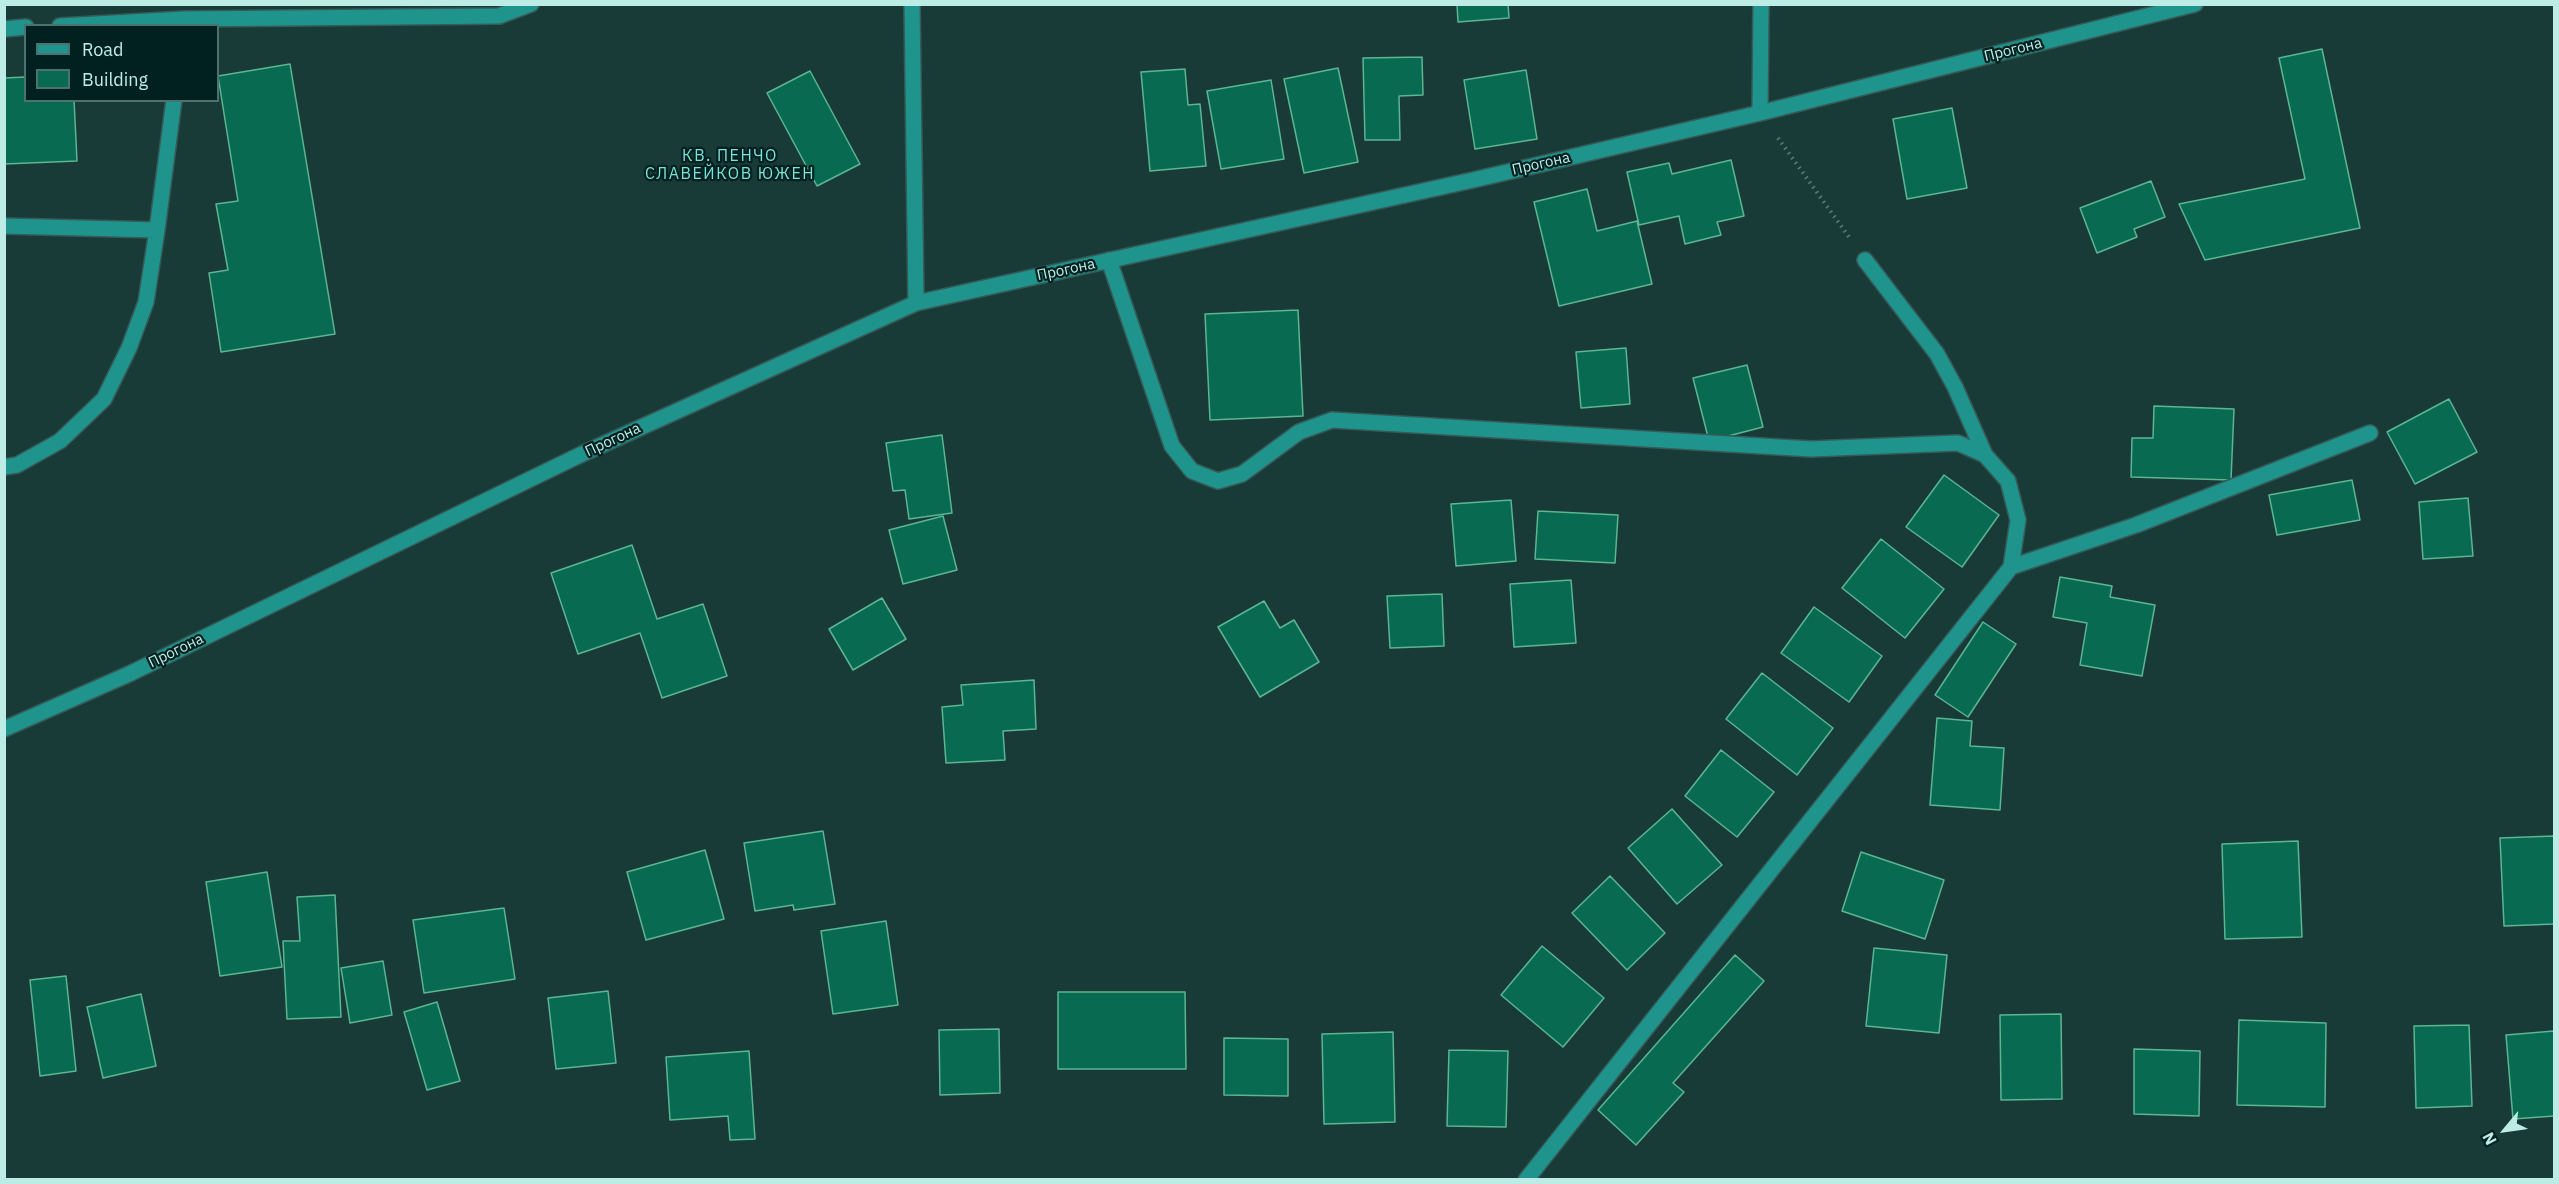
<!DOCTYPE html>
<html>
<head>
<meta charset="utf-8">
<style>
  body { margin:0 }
  #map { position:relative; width:2559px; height:1184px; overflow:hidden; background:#193b38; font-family:"IBM Plex Sans",sans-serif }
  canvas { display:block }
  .frame { position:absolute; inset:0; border:6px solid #bdece7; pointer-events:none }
  .legend { position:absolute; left:24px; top:24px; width:195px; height:78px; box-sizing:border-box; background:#00211f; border:2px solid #4c726f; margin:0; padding:8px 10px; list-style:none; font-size:18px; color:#bdece7 }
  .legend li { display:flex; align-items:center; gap:12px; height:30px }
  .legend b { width:30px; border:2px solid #4c726f }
  .north { position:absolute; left:2475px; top:1100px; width:60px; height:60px; -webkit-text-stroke:4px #00211f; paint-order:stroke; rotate:241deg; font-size:16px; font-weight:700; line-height:24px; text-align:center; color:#bdece7 }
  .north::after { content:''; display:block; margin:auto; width:21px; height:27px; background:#bdece7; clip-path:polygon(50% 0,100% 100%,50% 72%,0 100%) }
</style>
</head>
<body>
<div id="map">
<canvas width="2559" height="1184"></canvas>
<div class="frame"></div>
<ul class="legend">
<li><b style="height:8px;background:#1e948d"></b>Road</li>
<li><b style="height:16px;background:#086a50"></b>Building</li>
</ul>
<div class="north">N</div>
</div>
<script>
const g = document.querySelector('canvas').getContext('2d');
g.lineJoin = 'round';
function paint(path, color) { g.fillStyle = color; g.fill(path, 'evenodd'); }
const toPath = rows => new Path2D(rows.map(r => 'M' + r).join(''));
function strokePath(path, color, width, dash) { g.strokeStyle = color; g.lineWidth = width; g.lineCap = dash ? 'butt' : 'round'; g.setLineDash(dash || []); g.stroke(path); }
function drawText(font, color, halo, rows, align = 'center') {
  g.font = font + ' "IBM Plex Sans",sans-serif'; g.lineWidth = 4.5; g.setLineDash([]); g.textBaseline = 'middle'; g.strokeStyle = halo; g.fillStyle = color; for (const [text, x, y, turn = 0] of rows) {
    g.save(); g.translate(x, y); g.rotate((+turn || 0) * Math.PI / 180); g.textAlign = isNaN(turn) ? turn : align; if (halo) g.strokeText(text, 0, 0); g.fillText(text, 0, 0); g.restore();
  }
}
const building = toPath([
  [1457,4,1508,4,1509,18,1458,22,1457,4],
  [2322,49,2360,228,2205,260,2179,204,2305,179,2279,58,2322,49],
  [1422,57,1423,95,1399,96,1400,140,1365,140,1363,58,1422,57],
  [290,64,335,334,221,352,209,273,228,270,216,204,238,201,218,76,290,64],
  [1338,68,1358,162,1304,173,1284,79,1338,68],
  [1185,69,1188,105,1200,104,1206,166,1150,171,1141,72,1185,69],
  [1526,70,1537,139,1475,149,1464,80,1526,70],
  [810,71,860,164,817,186,767,93,810,71],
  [26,77,26,100,74,100,77,161,4,164,4,78,26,77],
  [1271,80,1284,159,1221,169,1207,91,1271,80],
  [1952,108,1967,188,1907,199,1893,119,1952,108],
  [1731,160,1744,216,1717,222,1721,235,1685,244,1679,216,1639,225,1627,172,1669,163,1672,174,1731,160],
  [2151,181,2165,217,2134,229,2137,237,2097,253,2080,208,2151,181],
  [1587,189,1597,231,1637,221,1652,284,1559,306,1534,202,1587,189],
  [1298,310,1303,416,1210,420,1205,314,1298,310],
  [1626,348,1630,404,1581,408,1576,352,1626,348],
  [1747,365,1763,427,1709,441,1693,378,1747,365],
  [2449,399,2477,452,2415,484,2387,432,2449,399],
  [2154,406,2234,409,2231,480,2131,477,2132,438,2153,438,2154,406],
  [942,435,952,513,909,519,905,490,893,491,886,443,942,435],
  [1944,475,1999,515,1962,567,1906,527,1944,475],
  [2352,480,2360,520,2277,535,2269,495,2352,480],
  [2468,498,2473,556,2423,559,2419,502,2468,498],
  [1511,500,1516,561,1456,566,1451,504,1511,500],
  [1538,511,1618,515,1615,563,1535,559,1538,511],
  [943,516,957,570,903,584,889,530,943,516],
  [1881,539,1944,589,1905,638,1842,588,1881,539],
  [632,545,657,619,703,604,727,676,662,698,640,633,578,654,551,573,632,545],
  [2060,577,2112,586,2110,597,2155,605,2142,676,2080,665,2087,623,2053,617,2060,577],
  [1571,580,1576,643,1514,647,1510,584,1571,580],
  [1442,594,1444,646,1390,648,1387,596,1442,594],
  [882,598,906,639,853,670,829,629,882,598],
  [1264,601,1280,628,1294,620,1319,662,1260,697,1218,627,1264,601],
  [1814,607,1882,656,1849,702,1781,653,1814,607],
  [1983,622,2016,644,1968,717,1935,695,1983,622],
  [1762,673,1833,728,1797,775,1726,719,1762,673],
  [1034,680,1036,729,1003,731,1005,760,946,763,942,707,963,705,961,685,1034,680],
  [1937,718,1972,721,1970,746,2004,748,2000,810,1930,805,1937,718],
  [1721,750,1774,792,1737,837,1685,796,1721,750],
  [1672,809,1722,865,1677,904,1628,848,1672,809],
  [823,831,835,904,794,910,793,905,755,911,744,843,823,831],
  [2554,836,2554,924,2504,926,2500,838,2554,836],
  [2298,841,2302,937,2225,939,2222,844,2298,841],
  [705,850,724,919,646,940,627,872,705,850],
  [1861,852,1944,880,1925,939,1842,911,1861,852],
  [267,872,282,967,220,976,206,882,267,872],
  [1610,876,1665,933,1627,970,1572,913,1610,876],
  [335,895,341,1017,287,1019,283,941,300,941,297,897,335,895],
  [504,908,515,979,424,993,413,920,504,908],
  [886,921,898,1005,833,1014,821,931,886,921],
  [1542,946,1604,998,1563,1047,1501,995,1542,946],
  [1874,948,1947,955,1939,1033,1866,1026,1874,948],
  [1735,955,1764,981,1673,1083,1684,1092,1636,1145,1598,1110,1735,955],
  [383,961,392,1015,350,1023,341,968,383,961],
  [66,976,76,1071,40,1076,30,980,66,976],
  [608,991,616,1063,556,1069,548,998,608,991],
  [1058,992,1185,992,1186,1069,1058,1069,1058,992],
  [141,994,156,1066,103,1078,87,1007,141,994],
  [437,1002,460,1081,427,1090,404,1012,437,1002],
  [2061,1014,2062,1099,2001,1100,2000,1015,2061,1014],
  [2239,1020,2326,1023,2325,1107,2237,1105,2239,1020],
  [2469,1025,2472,1106,2416,1108,2414,1026,2469,1025],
  [999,1029,1000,1093,940,1095,939,1030,999,1029],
  [2554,1031,2554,1116,2513,1119,2506,1035,2554,1031],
  [1393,1032,1395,1122,1324,1124,1322,1034,1393,1032],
  [1224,1038,1288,1039,1288,1096,1224,1095,1224,1038],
  [2134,1049,2200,1051,2199,1116,2134,1114,2134,1049],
  [1449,1050,1508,1051,1506,1127,1447,1126,1449,1050],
  [749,1051,755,1139,730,1140,728,1116,670,1120,666,1057,749,1051]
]);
paint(building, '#086a50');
strokePath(building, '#5cb595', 1.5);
const street = toPath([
  [912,4,916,303],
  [60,26,184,19,499,16,531,4],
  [4,29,26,27],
  [1760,113,1761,4],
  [4,226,157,230,146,302,129,348,104,399,60,441,17,465,4,467],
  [157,230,174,100],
  [1109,260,1172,446,1192,471,1218,481,1242,474,1299,432,1332,420,1811,449,1958,443,1985,455,2008,481,2018,520,2011,567,1526,1180],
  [1865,260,1937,354,1955,387,1985,455],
  [2011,567,2136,525,2370,433],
  [4,729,129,674,582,454,916,303,1473,180,1760,113,2195,4]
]);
strokePath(street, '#355a57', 18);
strokePath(toPath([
  [1778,138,1849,237]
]), '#577e7a', 4, [1.5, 4.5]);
strokePath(street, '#1e948d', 15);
drawText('15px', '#bdece7', '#00211f', [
  ["Прогона",2013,50,-14],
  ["Прогона",1541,164,-13],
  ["Прогона",1066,270,-12],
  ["Прогона",613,440,-25],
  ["Прогона",176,651,-26]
]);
g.letterSpacing = '1.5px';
drawText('16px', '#7ae3da', '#00211f', [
  ["КВ. ПЕНЧО",730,156],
  ["СЛАВЕЙКОВ ЮЖЕН",730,174]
]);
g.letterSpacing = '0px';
</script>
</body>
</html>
